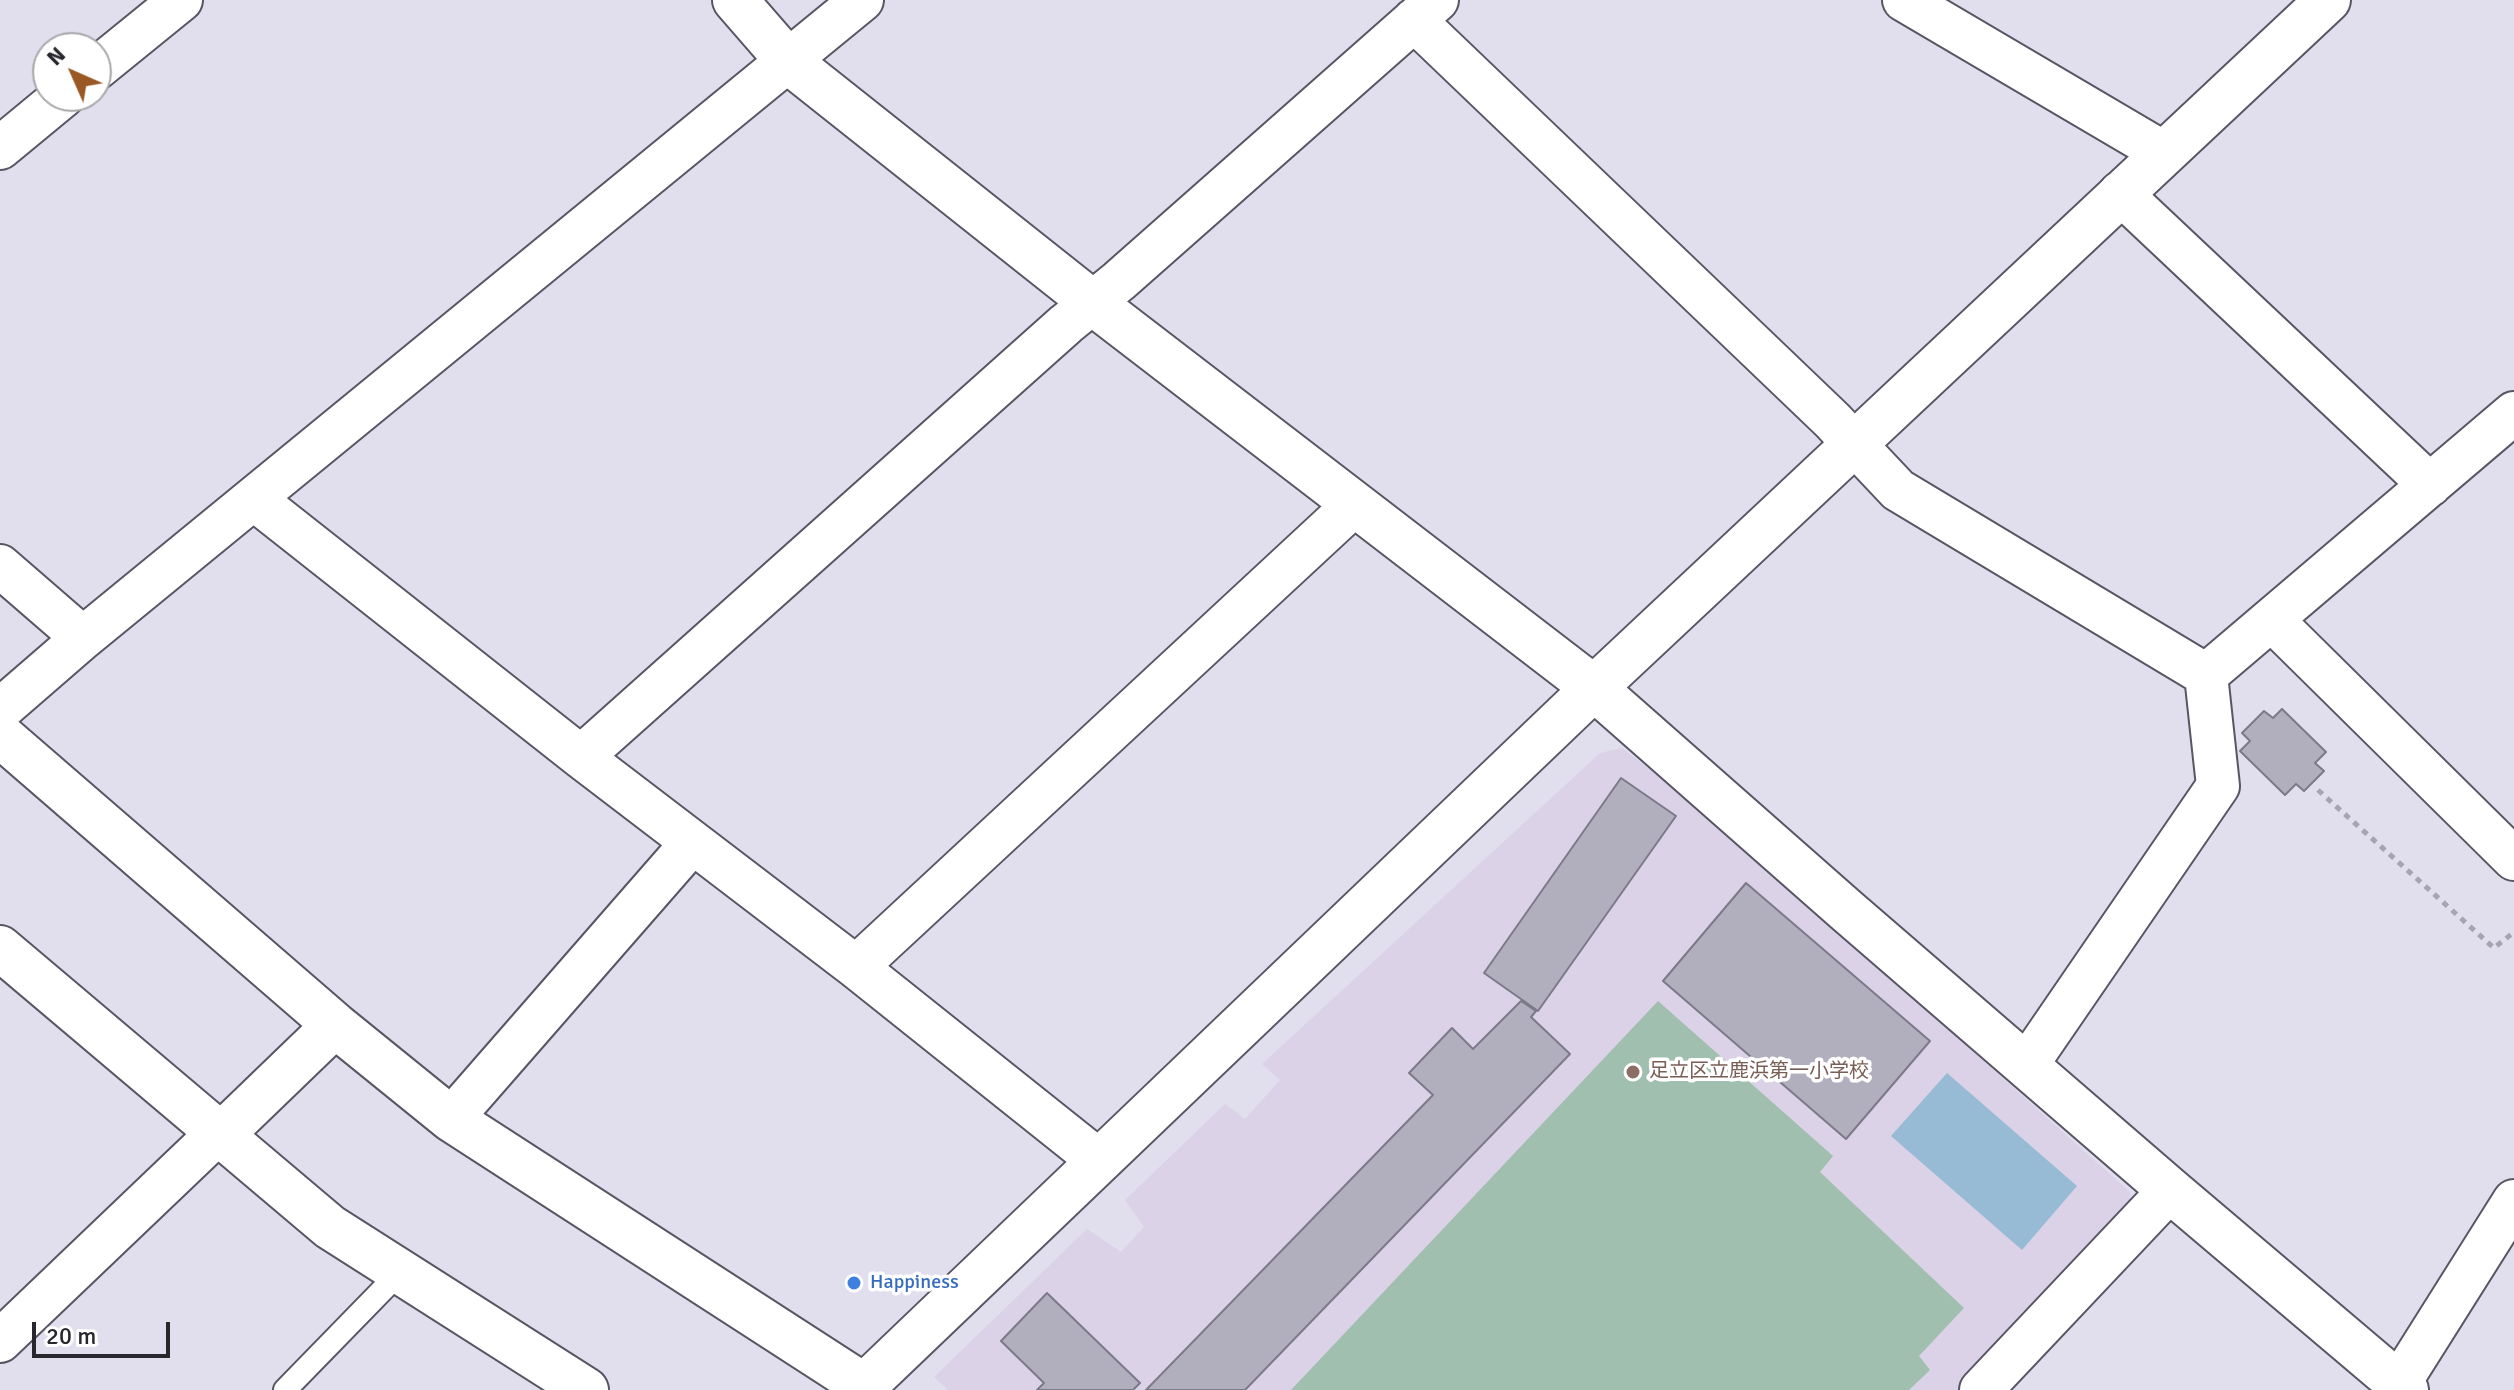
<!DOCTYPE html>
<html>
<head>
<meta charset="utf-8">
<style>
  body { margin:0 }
  #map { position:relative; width:2514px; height:1390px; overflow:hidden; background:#e1deee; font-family:Signika,sans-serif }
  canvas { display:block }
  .north { position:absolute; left:32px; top:32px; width:80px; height:80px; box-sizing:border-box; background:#fff; border:2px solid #a9a9ab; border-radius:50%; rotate:315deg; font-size:22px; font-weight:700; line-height:32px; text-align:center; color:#28272d }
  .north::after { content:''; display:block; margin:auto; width:28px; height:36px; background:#995824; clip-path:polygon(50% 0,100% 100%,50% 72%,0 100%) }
  .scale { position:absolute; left:32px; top:1322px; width:138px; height:36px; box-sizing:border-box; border:4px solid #28272d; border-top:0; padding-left:10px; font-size:24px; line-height:28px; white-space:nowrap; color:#28272d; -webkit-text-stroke:6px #fff; paint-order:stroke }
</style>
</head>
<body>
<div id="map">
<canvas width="2514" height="1390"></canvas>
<div class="north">N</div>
<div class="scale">20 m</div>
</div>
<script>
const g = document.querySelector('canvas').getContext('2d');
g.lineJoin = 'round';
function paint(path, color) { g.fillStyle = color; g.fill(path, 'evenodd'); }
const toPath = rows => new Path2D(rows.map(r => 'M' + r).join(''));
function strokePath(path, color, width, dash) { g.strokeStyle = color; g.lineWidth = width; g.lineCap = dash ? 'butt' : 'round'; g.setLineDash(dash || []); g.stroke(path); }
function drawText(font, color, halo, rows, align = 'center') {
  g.font = font + ' Signika,"Noto Sans JP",sans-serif'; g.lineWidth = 7; g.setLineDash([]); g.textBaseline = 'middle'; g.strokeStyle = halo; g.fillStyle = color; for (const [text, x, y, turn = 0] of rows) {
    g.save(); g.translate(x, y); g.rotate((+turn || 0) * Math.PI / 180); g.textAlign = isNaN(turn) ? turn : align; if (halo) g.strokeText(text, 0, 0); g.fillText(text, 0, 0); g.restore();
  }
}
paint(toPath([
  [1622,748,1696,804,2130,1192,2131,1210,1961,1390,948,1390,934,1377,1087,1229,1121,1252,1144,1227,1125,1200,1225,1104,1245,1119,1280,1080,1262,1064,1600,753]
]), '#dbd2e7');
paint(toPath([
  [1658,1001,1833,1156,1820,1172,1964,1308,1919,1356,1930,1370,1909,1390,1291,1390]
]), '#a0bfaf');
paint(toPath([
  [1947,1073,2077,1186,2022,1250,1891,1136]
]), '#98bbd5');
const building = toPath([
  [2282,709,2326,752,2315,763,2324,771,2304,791,2296,784,2285,795,2240,751,2250,741,2242,733,2264,711,2273,718,2282,709],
  [1621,778,1676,816,1538,1011,1484,973,1621,778],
  [1746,883,1930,1041,1846,1139,1663,981,1746,883],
  [1521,1001,1536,1011,1531,1017,1570,1054,1245,1390,1146,1390,1433,1095,1409,1073,1452,1028,1473,1049,1521,1001],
  [1047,1293,1140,1383,1133,1390,1037,1390,1044,1383,1001,1341,1047,1293]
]);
paint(building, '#b1afbe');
strokePath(building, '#7c7a88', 2);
const service = toPath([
  [285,1390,401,1271]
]);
const minor = toPath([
  [1904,0,2164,153],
  [1414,20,1832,420,1898,490,2206,675],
  [96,69,181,0],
  [0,148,63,96],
  [2120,193,2430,485],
  [254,499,581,757,856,967,1098,1160],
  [0,566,83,638],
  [2272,620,2514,859],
  [0,710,83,638,862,0],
  [581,757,1066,324,1119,281,1437,0],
  [856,967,1354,505],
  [2026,1066,2218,786,2206,675,2514,413],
  [451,1119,692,843],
  [0,1341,219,1132],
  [1981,1390,2170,1190],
  [2395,1390,2514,1201]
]);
const tertiary = toPath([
  [735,0,788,61,1093,303,1594,688,1846,910,2170,1190,2406,1390],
  [0,735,335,1025,451,1119,864,1386],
  [0,948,330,1227,586,1390],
  [222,1134,335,1025],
  [860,1390,1594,688,2328,0]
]);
strokePath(service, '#585663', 26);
strokePath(minor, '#585663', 46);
strokePath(tertiary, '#585663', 48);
strokePath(toPath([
  [2318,790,2494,948,2514,932]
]), '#a6a4b1', 5, [6, 6]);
strokePath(service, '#fff', 22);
strokePath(minor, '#fff', 42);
strokePath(tertiary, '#fff', 44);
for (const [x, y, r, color] of [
  [1633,1072,8,"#8d6e63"],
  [854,1283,8,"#3f7fe0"]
]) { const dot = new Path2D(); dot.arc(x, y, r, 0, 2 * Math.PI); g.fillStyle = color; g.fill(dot); strokePath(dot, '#fff', 3); }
drawText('20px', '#785e54', '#fff', [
  ["足立区立鹿浜第一小学校",1649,1072]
], 'left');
drawText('20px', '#366cbe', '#fff', [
  ["Happiness",870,1283]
], 'left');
</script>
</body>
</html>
